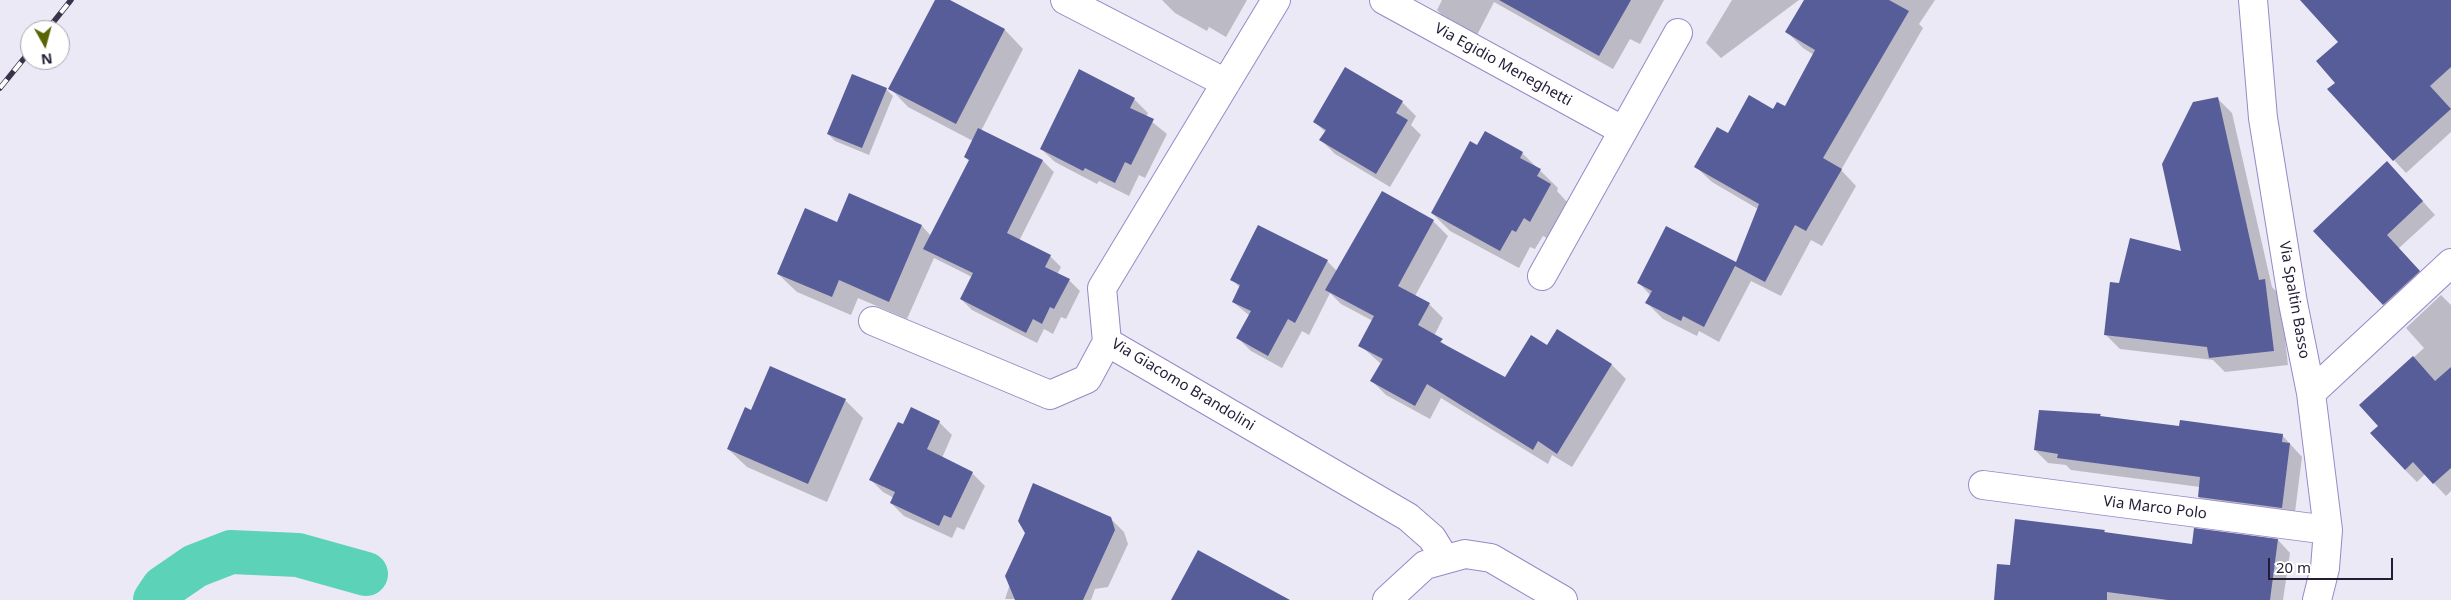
<!DOCTYPE html>
<html>
<head>
<meta charset="utf-8">
<style>
  body { margin:0 }
  #map { position:relative; width:2451px; height:600px; overflow:hidden; background:#ece9f6; font-family:"Noto Sans",sans-serif }
  canvas { display:block }
  .north { position:absolute; left:20px; top:20px; width:50px; height:50px; box-sizing:border-box; background:#fff; border:1px solid #a7a4ae; border-radius:50%; rotate:173deg; font-size:14px; font-weight:700; line-height:20px; text-align:center; color:#241c35 }
  .north::after { content:''; display:block; margin:auto; width:18px; height:22px; background:#596405; clip-path:polygon(50% 0,100% 100%,50% 72%,0 100%) }
  .scale { position:absolute; left:2268px; top:558px; width:125px; height:22px; box-sizing:border-box; border:2px solid #241c35; border-top:0; padding-left:6px; font-size:15px; line-height:18px; white-space:nowrap; color:#241c35; -webkit-text-stroke:4px #fff; paint-order:stroke }
</style>
</head>
<body>
<div id="map">
<canvas width="2451" height="600"></canvas>
<div class="north">N</div>
<div class="scale">20 m</div>
</div>
<script>
const g = document.querySelector('canvas').getContext('2d');
g.lineJoin = 'round';
function paint(path, color) { g.fillStyle = color; g.fill(path, 'evenodd'); }
const toPath = rows => new Path2D(rows.map(r => 'M' + r).join(''));
function strokePath(path, color, width, dash) { g.strokeStyle = color; g.lineWidth = width; g.lineCap = dash ? 'butt' : 'round'; g.setLineDash(dash || []); g.stroke(path); }
function drawText(font, color, halo, rows, align = 'center') {
  g.font = font + ' "Noto Sans",sans-serif'; g.lineWidth = 5; g.setLineDash([]); g.textBaseline = 'middle'; g.strokeStyle = halo; g.fillStyle = color; for (const [text, x, y, turn = 0] of rows) {
    g.save(); g.translate(x, y); g.rotate((+turn || 0) * Math.PI / 180); g.textAlign = isNaN(turn) ? turn : align; if (halo) g.strokeText(text, 0, 0); g.fillText(text, 0, 0); g.restore();
  }
}
paint(toPath([
  [936,0,947,0,1005,30,1023,49,981,131,1043,161,1054,172,1019,241,1050,256,1061,267,1057,275,1069,280,1080,291,1066,319,1061,317,1053,334,1044,329,1037,343,972,310,961,299,972,277,934,258,907,319,858,298,851,315,797,292,778,274,837,224,850,195,922,226,931,236,970,161,973,141,908,107,890,88],
  [1162,0,1247,0,1226,37,1209,27,1207,31,1175,13],
  [1442,0,1664,0,1640,44,1630,39,1613,69,1494,2,1476,37,1450,23,1437,10],
  [1732,0,1799,0,1721,58,1706,43],
  [1805,0,1935,0,1919,24,1923,28,1841,170,1856,186,1822,246,1811,240,1781,296,1751,281,1719,342,1699,331,1697,336,1663,319,1647,303,1651,296,1639,283,1736,264,1758,209,1712,182,1696,167,1728,134,1774,111,1785,108,1814,55,1803,48,1787,32],
  [2302,0,2451,0,2451,132,2406,173,2394,160,2336,83,2340,42],
  [886,89,893,96,869,155,835,141,828,134],
  [2217,98,2232,113,2272,287,2280,295,2288,365,2225,372,2213,360,2120,349,2105,334,2120,284,2183,252],
  [1134,99,1148,113,1146,117,1167,134,1145,178,1139,175,1129,196,1099,181,1097,184,1055,162,1041,149],
  [1402,102,1416,116,1411,125,1421,135,1390,187,1335,154,1321,140,1326,133,1314,121],
  [1478,146,1522,153,1558,188,1557,191,1568,203,1549,239,1543,236,1535,249,1530,247,1519,268,1450,231,1432,213],
  [2400,176,2435,215,2398,249,2432,284,2397,317,2315,231],
  [1383,192,1433,221,1448,236,1415,296,1429,304,1443,318,1434,336,1452,350,1506,379,1548,347,1558,331,1612,365,1626,379,1572,467,1552,455,1548,464,1441,398,1430,419,1386,395,1372,381,1381,364,1360,345,1373,321,1341,304,1330,293,1309,335,1302,331,1282,368,1251,351,1238,338,1250,316,1233,302,1240,288,1232,279,1327,261,1337,271],
  [2441,295,2451,305,2451,491,2446,496,2425,474,2417,482,2405,470,2380,426,2361,405,2424,348,2406,328],
  [845,400,863,418,827,502,747,467,728,449,752,411],
  [2100,416,2102,418,2180,428,2282,435,2302,457,2294,520,2212,510,2199,497,2200,487,2071,470,2066,465,2048,463,2035,450],
  [939,422,952,435,942,458,972,473,985,486,964,530,957,527,952,538,904,516,891,503,894,498,883,492,870,479,904,426],
  [1110,518,1124,532,1128,544,1108,587,1095,589,1091,600,1005,599,1027,533],
  [2104,531,2107,534,2193,545,2278,540,2290,553,2283,600,1995,600,2011,566]
]), '#0003');
strokePath(toPath([
  [155,600,163,588,195,566,231,552,298,555,366,574]
]), '#5cd2b9', 44);
paint(toPath([
  [935,0,950,0,1005,29,956,124,888,89],
  [1499,0,1631,0,1599,56],
  [1804,0,1889,0,1909,11,1823,158,1842,169,1806,231,1795,225,1765,282,1735,266,1704,327,1683,316,1681,321,1645,303,1652,291,1637,283,1666,226,1736,262,1759,204,1694,167,1717,127,1728,133,1749,95,1773,109,1777,102,1785,106,1815,50,1785,32],
  [2300,0,2451,0,2451,67,2430,86,2451,109,2393,161,2327,89,2335,83,2316,61,2338,42],
  [1345,67,1403,101,1396,113,1408,120,1376,174,1319,140,1326,130,1313,122],
  [1079,69,1135,98,1130,108,1154,119,1131,165,1125,162,1115,183,1085,168,1083,171,1040,149],
  [852,74,887,88,862,148,827,134],
  [2218,97,2259,280,2265,279,2274,351,2209,358,2207,347,2104,335,2110,282,2119,283,2130,238,2181,251,2162,164,2193,102],
  [978,128,1043,160,1007,233,1051,255,1045,267,1070,279,1054,309,1050,307,1042,324,1033,319,1026,333,960,299,973,273,923,249,969,160,964,157],
  [1485,131,1523,152,1520,158,1541,169,1537,176,1551,184,1530,222,1524,218,1516,232,1512,230,1500,251,1431,213,1470,141,1477,145],
  [2387,161,2423,201,2387,235,2420,271,2383,305,2313,231],
  [1382,191,1434,220,1398,286,1430,303,1418,325,1443,339,1440,342,1505,377,1531,335,1547,345,1557,329,1612,364,1557,454,1538,441,1533,450,1427,384,1415,406,1370,381,1383,359,1358,346,1374,316,1325,290],
  [849,193,922,225,889,302,839,280,832,297,777,274,805,208,837,222],
  [1258,225,1328,260,1295,323,1288,319,1268,356,1236,338,1251,311,1232,302,1240,285,1230,280],
  [2413,356,2435,381,2451,367,2451,468,2433,484,2413,462,2405,470,2370,433,2378,426,2359,405],
  [770,366,846,399,808,484,727,449,745,407,751,410],
  [911,407,940,421,927,449,973,472,951,518,944,515,939,526,890,503,895,492,869,480,898,422,903,424],
  [2039,410,2101,414,2100,416,2179,426,2180,420,2283,434,2282,442,2290,443,2282,508,2198,497,2200,477,2057,458,2058,454,2034,450],
  [1033,483,1111,517,1115,530,1083,600,1015,600,1005,576,1025,533,1018,521],
  [2015,519,2105,530,2104,532,2192,544,2194,528,2278,539,2270,600,2168,600,2107,592,2107,600,1994,600,1997,564,2010,565],
  [1198,550,1290,600,1171,600]
]), '#565d98');
const street = toPath([
  [1065,0,1226,83],
  [1276,0,1102,288,1107,342,1408,517,1432,538,1445,559],
  [1384,0,1622,130],
  [2253,0,2263,118,2293,303,2311,393,2328,530,2325,568,2317,600],
  [1542,276,1678,33],
  [873,321,1050,395,1087,379,1107,342],
  [2311,393,2451,263],
  [1983,485,2328,530],
  [1387,600,1425,565,1465,554,1491,558,1563,600]
]);
strokePath(street, '#9a87c7', 30);
strokePath(street, '#fff', 28);
const rail = toPath([
  [47,30,71,0],
  [0,88,30,51]
]);
strokePath(rail, '#3a324a', 5.5);
strokePath(rail, '#fff', 4, [11]);
drawText('15px', '#241c35', '#fff', [
  ["Via Egidio Meneghetti",1503,65,29],
  ["Via Spaltin Basso",2294,300,80],
  ["Via Giacomo Brandolini",1183,385,31],
  ["Via Marco Polo",2155,508,7]
]);
</script>
</body>
</html>
